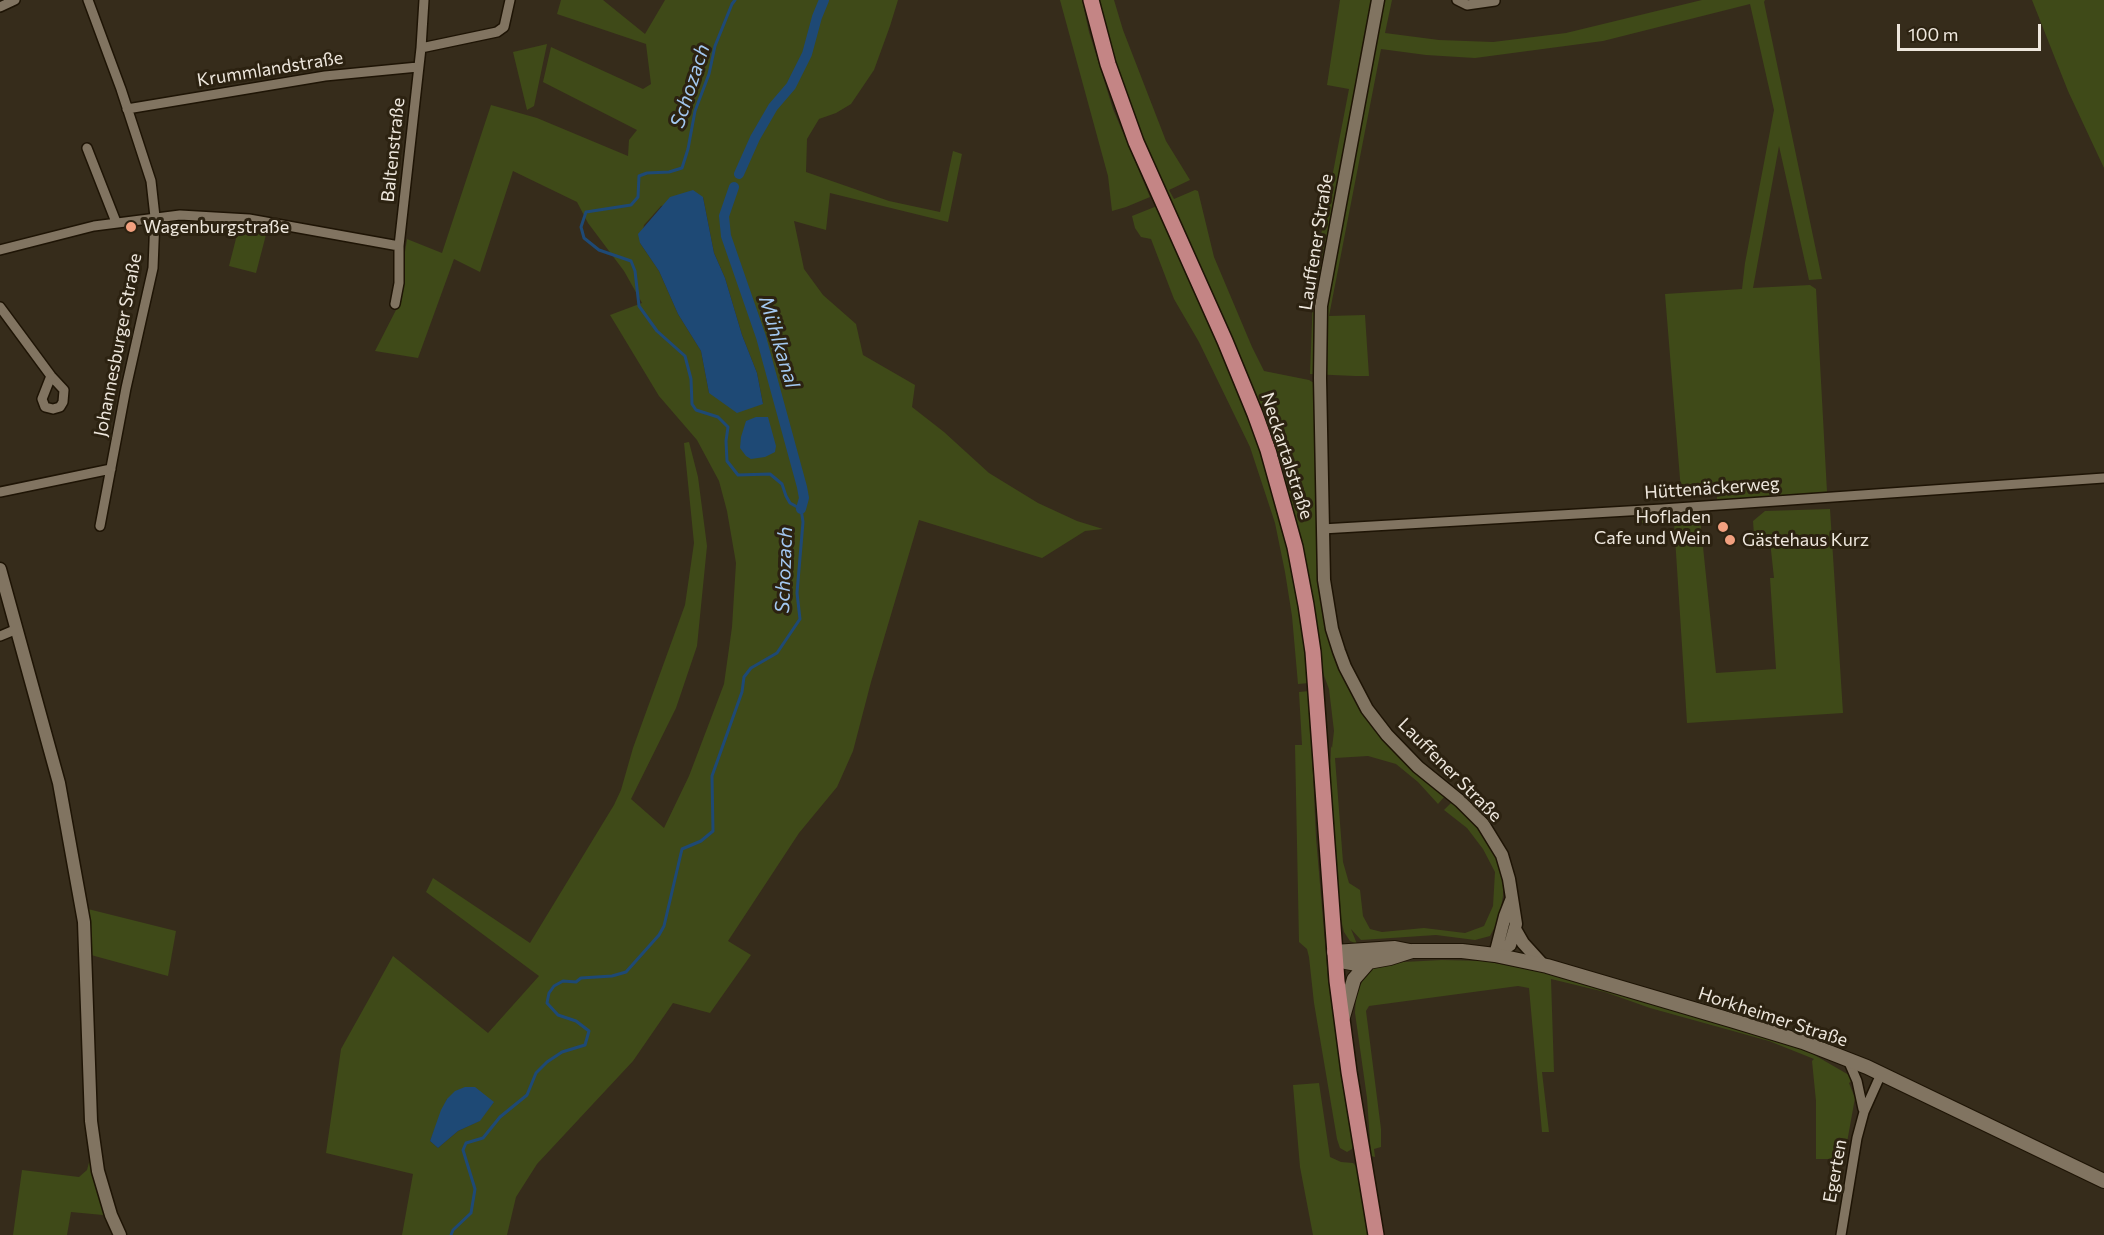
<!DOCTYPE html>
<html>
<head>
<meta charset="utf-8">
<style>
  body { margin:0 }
  #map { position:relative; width:2104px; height:1235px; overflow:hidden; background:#362c1b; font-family:Commissioner,sans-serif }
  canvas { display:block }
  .scale { position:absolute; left:1897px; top:24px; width:144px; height:27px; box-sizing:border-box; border:3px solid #eee7dd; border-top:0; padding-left:8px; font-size:18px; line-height:21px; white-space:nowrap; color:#eee7dd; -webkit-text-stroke:4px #2c2211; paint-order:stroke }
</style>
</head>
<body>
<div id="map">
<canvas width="2104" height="1235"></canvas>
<div class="scale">100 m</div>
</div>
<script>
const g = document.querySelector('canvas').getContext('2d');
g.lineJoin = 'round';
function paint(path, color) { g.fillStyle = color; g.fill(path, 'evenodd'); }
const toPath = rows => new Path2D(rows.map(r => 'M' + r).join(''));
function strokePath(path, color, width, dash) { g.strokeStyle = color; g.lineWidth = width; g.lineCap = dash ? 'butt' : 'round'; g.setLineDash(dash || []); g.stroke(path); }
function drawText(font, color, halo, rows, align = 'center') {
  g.font = font + ' Commissioner,sans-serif'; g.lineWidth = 6; g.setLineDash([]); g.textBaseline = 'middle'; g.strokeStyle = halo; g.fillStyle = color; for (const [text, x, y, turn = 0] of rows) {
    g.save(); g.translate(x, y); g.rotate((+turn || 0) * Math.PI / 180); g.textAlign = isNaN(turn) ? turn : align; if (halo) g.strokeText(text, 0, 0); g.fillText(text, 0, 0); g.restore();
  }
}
paint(toPath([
  [561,0,603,0,645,34,665,0,898,0,890,26,874,70,851,104,836,113,819,119,807,139,806,172,889,201,940,212,953,151,962,154,948,222,830,193,826,230,794,221,804,269,823,295,856,324,863,355,915,385,912,407,944,432,989,473,1038,503,1077,521,1103,529,1085,531,1042,558,919,520,871,682,853,751,837,787,799,833,728,941,751,955,710,1013,673,1003,633,1061,537,1164,516,1197,507,1235,402,1235,413,1174,326,1153,341,1049,393,956,488,1033,539,976,426,892,433,878,530,943,614,805,621,790,633,748,685,605,694,543,684,443,689,442,698,477,707,546,697,646,676,708,631,799,664,828,689,776,724,684,732,627,736,563,727,511,719,481,697,440,659,396,610,315,642,303,624,271,588,223,577,202,513,171,480,272,454,259,418,358,375,351,396,310,407,239,442,253,491,105,537,118,628,156,629,140,637,130,543,82,551,47,643,89,651,84,646,44,557,14],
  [703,197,714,253,725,278,742,335,757,373,763,404,709,393,701,351,678,314,659,271,640,243,644,225,661,206],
  [447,1099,493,1103,479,1121,458,1131,438,1148,430,1141],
  [1060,0,1082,0,1089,32,1113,109,1150,197,1126,207,1112,211,1108,176],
  [1097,0,1114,0,1123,30,1166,141,1190,180,1169,190,1174,199,1195,190,1198,191,1214,257,1252,347,1264,371,1309,380,1314,383,1318,568,1319,592,1327,631,1347,681,1445,796,1438,804,1418,782,1396,764,1368,756,1335,758,1343,862,1349,883,1360,890,1363,916,1370,929,1382,932,1424,928,1465,933,1484,926,1493,906,1495,872,1483,849,1467,828,1444,810,1452,802,1471,819,1496,854,1503,878,1503,896,1499,919,1490,936,1475,940,1436,935,1361,940,1351,929,1357,944,1350,941,1344,932,1339,911,1330,780,1331,746,1332,748,1334,731,1329,689,1323,673,1311,593,1292,509,1279,463,1136,124,1106,34],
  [1340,0,1392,0,1385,33,1439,40,1493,42,1566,33,1702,0,1765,0,1764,2,1822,279,1809,280,1779,146,1753,288,1810,285,1816,289,1827,492,1717,502,1717,492,1681,491,1665,294,1742,289,1745,263,1774,110,1750,4,1603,41,1475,58,1426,55,1381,49,1329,316,1365,315,1369,376,1355,376,1310,374,1313,295,1316,261,1349,89,1327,85],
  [2032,0,2104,0,2104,168,2068,91],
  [547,44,534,106,527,110,513,52],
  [1157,206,1232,375,1262,455,1292,563,1306,642,1309,683,1298,684,1292,616,1285,572,1275,523,1250,447,1199,342,1174,299,1151,239,1141,237,1135,228,1132,216],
  [240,223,268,227,256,273,229,266],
  [1699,508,1716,673,1776,669,1770,578,1774,578,1770,541,1749,542,1749,535,1754,535,1753,521,1765,511,1830,509,1843,713,1687,723,1674,522,1642,523,1641,512],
  [1309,691,1316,837,1328,979,1354,1143,1352,1149,1347,1152,1340,1148,1337,1139,1314,1003,1309,957,1307,949,1299,942,1295,745,1302,745,1299,692],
  [88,909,176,931,168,976,91,955],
  [1442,960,1485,961,1550,974,1804,1049,1849,1075,1853,1080,1849,1083,1855,1098,1844,1159,1816,1159,1816,1101,1812,1061,1814,1059,1769,1041,1650,1008,1605,992,1551,979,1554,1072,1542,1072,1549,1132,1542,1132,1529,988,1518,986,1369,1006,1366,1011,1381,1129,1381,1147,1374,1149,1375,1157,1371,1156,1367,1098,1355,1013,1356,994,1362,982,1359,980,1370,969,1384,963],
  [1319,1083,1330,1157,1341,1162,1353,1163,1358,1168,1369,1235,1313,1235,1300,1167,1293,1085],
  [91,1155,117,1235,113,1235,103,1215,71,1212,67,1235,13,1235,22,1170,79,1177,87,1170]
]), '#3f4a18');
paint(toPath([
  [693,190,703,197,714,253,725,278,742,335,757,373,763,404,737,413,709,393,701,351,678,314,659,271,640,243,638,234,670,197],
  [756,417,768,417,776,446,775,452,765,457,751,459,746,456,740,448,741,437,746,421],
  [465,1087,475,1087,494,1102,480,1121,458,1131,438,1148,430,1141,441,1110,447,1099,455,1091]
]), '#1e4975');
strokePath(toPath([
  [451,1235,453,1230,471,1213,475,1189,463,1150,466,1143,483,1138,500,1117,527,1095,536,1073,547,1062,562,1052,585,1045,589,1031,576,1021,558,1015,547,1003,549,993,554,986,563,981,576,982,581,978,612,976,626,972,659,935,664,926,682,849,701,841,713,831,712,776,742,692,744,677,751,668,777,653,800,619,797,593,803,522,801,509,790,503,786,496,782,484,770,474,738,475,727,461,726,441,728,427,718,417,696,410,692,404,691,379,685,356,657,331,639,306,635,271,631,261,599,250,584,238,581,227,586,212,631,205,638,197,639,176,647,173,669,172,682,168,688,149,695,111,709,74,715,46,732,4,735,0]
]), '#1e4975', 3);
strokePath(toPath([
  [739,174,755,138,773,107,791,86,807,54,817,17,824,0],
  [734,187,724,216,726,236,761,337,802,487,804,498,801,509]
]), '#1e4975', 10);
const minor = toPath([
  [88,0,121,89,151,181,155,217,153,268,126,388,100,526],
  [1457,0,1467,5,1495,1],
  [0,7,15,0],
  [421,48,497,32,504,27,510,0],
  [127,109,325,76,418,67],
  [87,148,116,222],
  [0,250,94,226,180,215,249,219,399,246],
  [395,304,399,283,399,246,421,48,424,0],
  [0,307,51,376,64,390,63,402,60,407,53,409,45,407,42,399,51,376],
  [0,492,111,469],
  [1322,529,1662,509,2104,478],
  [0,636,17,629],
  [1848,1060,1857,1081,1863,1109],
  [1841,1235,1857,1138,1864,1112,1881,1074]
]);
const tertiary = toPath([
  [1378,0,1321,306,1320,378,1324,580,1332,629,1339,651,1345,667,1367,709,1387,735,1418,767,1460,801,1483,824,1502,855,1509,879,1516,924,1510,945,1495,955],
  [0,569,59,783,73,861,84,922,91,1121,98,1171,111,1215,120,1235],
  [1515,929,1523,943,1543,965],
  [1495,955,1505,916,1512,898]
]);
const secondary = toPath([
  [1334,952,1346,962,1357,964,1390,958,1412,951,1462,951,1495,955,1547,966,1734,1021,1803,1042,1867,1067,2104,1181],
  [1334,952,1395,948,1410,951],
  [1343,1017,1354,979,1368,963]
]);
const primary = toPath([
  [1091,0,1108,64,1136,142,1225,341,1255,414,1268,450,1295,547,1306,605,1313,652,1337,981,1349,1072,1376,1235]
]);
strokePath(minor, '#1e1405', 12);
strokePath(tertiary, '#1e1405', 15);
strokePath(secondary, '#1e1405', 16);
strokePath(primary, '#1e1405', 18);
strokePath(minor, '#817461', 9);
strokePath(tertiary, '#817461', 12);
strokePath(secondary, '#817461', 14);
strokePath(primary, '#c48585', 15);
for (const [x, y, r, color] of [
  [131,227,6,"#f2a07f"],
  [1723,527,6,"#f2a07f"],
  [1730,540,6,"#f2a07f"]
]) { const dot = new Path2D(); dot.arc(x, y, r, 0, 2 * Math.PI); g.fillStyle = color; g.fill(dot); strokePath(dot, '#2c2211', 2); }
drawText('18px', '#eee7dd', '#2c2211', [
  ["Krummlandstraße",270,69,-9],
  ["Baltenstraße",393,150,-84],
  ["Lauffener Straße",1316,242,-81],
  ["Johannesburger Straße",118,345,-79],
  ["Neckartalstraße",1287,456,72],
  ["Hüttenäckerweg",1712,488,-4],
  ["Lauffener Straße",1450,770,45],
  ["Horkheimer Straße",1773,1017,18],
  ["Egerten",1835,1171,-80]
]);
drawText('18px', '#eee7dd', '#2c2211', [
  ["Wagenburgstraße",143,227],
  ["Hofladen",1711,517,"right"],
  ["Cafe und Wein",1711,538,"right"],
  ["Gästehaus Kurz",1742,540]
], 'left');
drawText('italic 20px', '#a3c8f1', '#2c2211', [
  ["Schozach",690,86,-72],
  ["Mühlkanal",779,342,73],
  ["Schozach",784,570,-88]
]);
</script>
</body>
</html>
